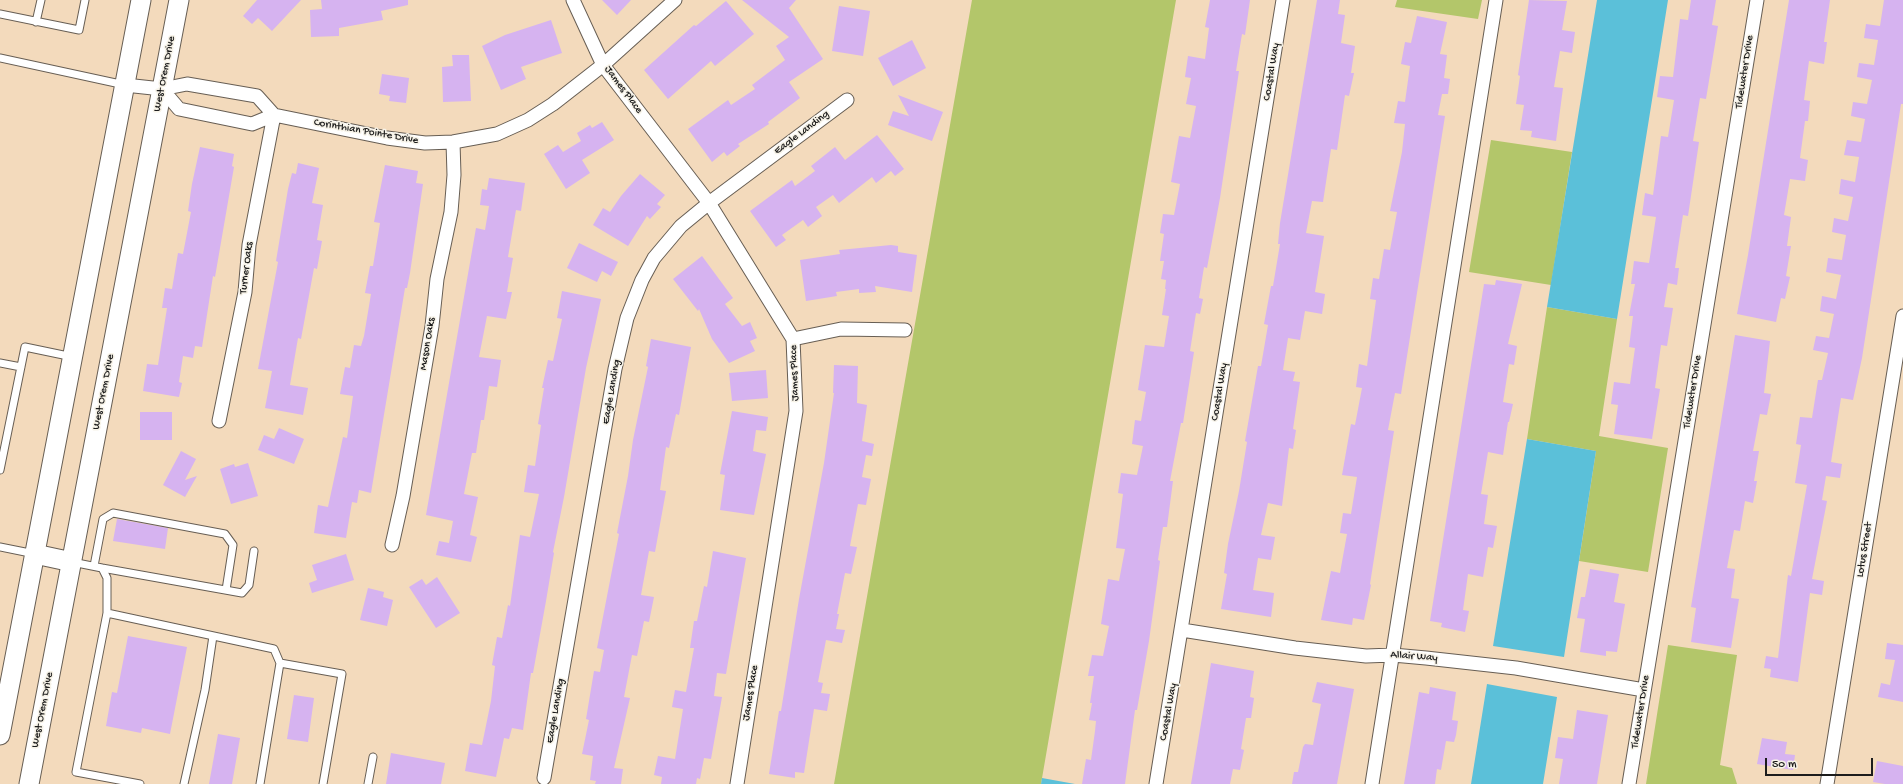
<!DOCTYPE html>
<html>
<head>
<meta charset="utf-8">
<style>
  body { margin:0 }
  #map { position:relative; width:1903px; height:784px; overflow:hidden; background:#f3dabc; font-family:"Gochi Hand",sans-serif }
  canvas { display:block }
  .scale { position:absolute; left:1765px; top:758px; width:108px; height:18px; box-sizing:border-box; border:2px solid #1c1c1c; border-top:0; padding-left:5px; font-size:12px; line-height:14px; white-space:nowrap; color:#1c1c1c; -webkit-text-stroke:3px #f7f3e8; paint-order:stroke }
</style>
</head>
<body>
<div id="map">
<canvas width="1903" height="784"></canvas>
<div class="scale">50 m</div>
</div>
<script>
const g = document.querySelector('canvas').getContext('2d');
g.lineJoin = 'round';
function paint(path, color) { g.fillStyle = color; g.fill(path, 'evenodd'); }
const toPath = rows => new Path2D(rows.map(r => 'M' + r).join(''));
function strokePath(path, color, width, dash) { g.strokeStyle = color; g.lineWidth = width; g.lineCap = dash ? 'butt' : 'round'; g.setLineDash(dash || []); g.stroke(path); }
function drawText(font, color, halo, rows, align = 'center') {
  g.font = font + ' "Gochi Hand",sans-serif'; g.lineWidth = 3; g.setLineDash([]); g.textBaseline = 'middle'; g.strokeStyle = halo; g.fillStyle = color; for (const [text, x, y, turn = 0] of rows) {
    g.save(); g.translate(x, y); g.rotate((+turn || 0) * Math.PI / 180); g.textAlign = isNaN(turn) ? turn : align; if (halo) g.strokeText(text, 0, 0); g.fillText(text, 0, 0); g.restore();
  }
}
paint(toPath([
  [972,0,1176,0,1041,784,834,784],
  [1397,0,1482,0,1478,19,1395,7],
  [1491,140,1572,152,1551,285,1469,272],
  [1547,307,1617,319,1599,436,1668,448,1648,572,1579,561,1596,451,1527,439],
  [1668,645,1737,655,1720,765,1732,768,1737,784,1646,784]
]), '#b3c66a');
paint(toPath([
  [1597,0,1668,0,1617,319,1547,307],
  [1527,439,1596,451,1564,657,1493,646],
  [1487,684,1557,697,1543,784,1471,784],
  [1042,778,1075,784,1041,784]
]), '#5bc0d9');
paint(toPath([
  [257,0,301,0,272,31,258,18,252,24,243,16],
  [321,0,408,0,408,5,381,11,383,20,339,28,339,36,311,37,310,10,322,9],
  [602,0,631,0,617,15],
  [742,0,796,0,789,8,823,59,789,82,800,98,768,122,769,124,738,144,740,146,727,156,724,152,712,162,688,129,728,100,731,105,755,89,752,85,785,60,776,46,789,37],
  [1210,0,1250,0,1245,35,1242,34,1236,71,1239,71,1220,198,1207,268,1204,267,1199,298,1203,299,1200,314,1196,313,1190,351,1194,352,1183,423,1181,423,1170,481,1173,481,1167,527,1163,527,1158,560,1160,561,1149,641,1137,710,1135,710,1125,784,1082,784,1086,759,1091,760,1095,731,1096,721,1089,720,1092,703,1090,703,1094,676,1088,676,1092,655,1103,656,1109,626,1101,624,1108,579,1119,581,1125,549,1116,548,1123,494,1118,493,1121,473,1137,475,1143,446,1132,444,1135,420,1141,421,1146,392,1138,390,1145,345,1164,347,1169,316,1162,315,1166,289,1165,289,1166,280,1161,279,1164,261,1160,261,1164,234,1160,233,1163,214,1174,215,1180,184,1171,182,1179,136,1190,138,1196,106,1186,104,1191,78,1185,77,1188,56,1205,59,1209,28,1205,27],
  [1317,0,1340,0,1338,14,1345,15,1341,43,1355,46,1351,73,1354,73,1349,96,1345,95,1337,150,1331,149,1323,202,1312,201,1306,233,1324,236,1315,292,1325,294,1322,314,1305,311,1300,340,1288,338,1283,370,1295,372,1293,381,1300,382,1293,429,1296,430,1293,449,1289,448,1282,506,1268,503,1261,535,1275,537,1271,560,1258,558,1253,590,1274,593,1271,617,1221,609,1227,574,1224,573,1228,544,1239,491,1247,442,1245,441,1258,366,1261,366,1268,325,1264,324,1271,286,1273,286,1280,244,1278,244,1280,223],
  [1529,0,1567,1,1562,30,1575,32,1572,53,1560,51,1554,87,1563,88,1556,141,1531,137,1532,131,1520,130,1524,105,1516,104,1520,76,1518,75],
  [1691,0,1716,0,1712,25,1718,26,1706,99,1700,98,1693,141,1699,142,1688,216,1683,215,1675,268,1679,268,1677,285,1668,283,1664,307,1673,308,1667,346,1661,345,1655,388,1660,389,1652,439,1614,434,1618,405,1611,404,1614,382,1630,384,1635,348,1629,347,1633,316,1629,316,1635,284,1631,284,1634,261,1649,263,1656,217,1642,215,1645,193,1653,195,1661,136,1668,137,1674,100,1657,97,1660,76,1673,77,1680,19,1688,20],
  [1789,0,1830,0,1824,42,1827,42,1824,64,1809,61,1804,100,1810,101,1808,121,1805,121,1800,158,1808,160,1805,181,1790,179,1784,215,1791,217,1787,246,1791,246,1786,276,1790,277,1785,299,1781,298,1776,322,1737,314,1748,255],
  [1884,0,1903,0,1903,104,1901,104,1862,358,1853,400,1841,398,1831,462,1842,464,1840,478,1826,476,1822,500,1827,501,1812,579,1824,581,1822,595,1810,593,1798,682,1770,677,1771,669,1764,668,1766,656,1778,658,1788,575,1791,576,1807,485,1795,483,1801,445,1796,444,1800,417,1812,418,1818,380,1822,380,1828,353,1813,350,1816,336,1829,338,1834,314,1820,311,1822,296,1836,299,1841,275,1826,272,1828,258,1842,260,1846,235,1832,232,1834,218,1848,221,1853,197,1839,194,1841,179,1855,182,1859,157,1844,155,1847,140,1861,142,1865,119,1851,116,1853,102,1867,104,1872,80,1857,77,1859,63,1874,65,1878,40,1864,38,1866,24,1880,26],
  [726,1,754,34,715,66,711,61,668,99,644,70,694,25,696,26],
  [839,6,870,11,863,56,832,51],
  [1417,16,1447,22,1440,54,1447,55,1444,78,1450,79,1448,94,1442,94,1438,115,1445,116,1401,394,1395,393,1388,430,1394,431,1370,584,1371,585,1364,620,1353,618,1352,625,1321,620,1331,571,1340,573,1347,534,1340,533,1343,513,1351,514,1357,477,1342,475,1351,424,1355,425,1362,388,1356,387,1359,364,1367,366,1376,300,1370,299,1373,278,1379,279,1384,249,1390,250,1397,212,1390,211,1402,152,1405,124,1394,123,1398,101,1405,102,1410,66,1401,64,1405,42,1411,43],
  [551,20,562,53,521,67,526,79,501,90,482,46,505,35],
  [912,40,926,68,893,86,878,58],
  [452,55,469,55,471,101,443,102,442,67,453,66],
  [382,74,409,78,406,103,389,101,390,96,379,94],
  [898,95,943,112,932,141,888,125,893,111,909,116],
  [602,122,614,140,582,160,590,173,566,189,544,154,558,145,563,152,581,141,577,133,590,125,592,128],
  [877,135,904,169,895,176,891,171,876,183,872,177,839,203,833,195,816,207,822,216,808,227,803,220,782,235,786,240,776,247,750,211,792,180,795,186,815,171,811,166,835,147,845,160],
  [200,147,234,154,232,166,234,167,215,277,213,276,202,347,195,346,193,358,183,356,179,382,182,383,179,397,143,391,147,364,158,365,167,308,162,308,165,288,172,289,178,253,183,254,191,212,188,211,192,184],
  [298,163,319,168,312,203,323,205,317,240,322,241,317,269,314,268,301,339,298,338,290,385,308,388,303,415,265,408,272,371,258,369,278,262,276,261,288,189,292,173,296,174],
  [385,165,418,171,416,183,423,184,410,273,407,288,405,288,371,493,359,490,357,503,352,502,346,538,314,533,318,505,328,507,343,437,347,438,353,396,340,394,345,367,350,368,354,345,361,346,364,336,371,294,365,293,370,266,373,266,380,223,374,222],
  [640,174,665,195,657,204,661,207,650,219,647,216,628,246,593,225,603,208,610,212,621,196],
  [489,178,525,183,521,211,516,210,508,257,513,258,507,292,512,292,506,319,487,316,479,357,501,360,497,387,489,386,484,420,481,420,476,453,472,453,464,494,478,497,470,535,477,537,471,562,436,555,439,541,449,543,453,521,426,515,476,228,485,230,489,206,480,205,482,189,487,190],
  [579,243,618,262,611,276,602,271,597,282,567,268],
  [891,245,898,246,898,252,917,255,912,292,875,286,876,292,859,293,859,289,836,292,837,296,806,301,800,260,840,254,839,250],
  [702,256,733,298,725,304,742,326,750,322,757,338,750,341,755,351,729,363,712,339,699,309,698,311,673,279],
  [1496,280,1522,284,1508,344,1517,346,1514,365,1509,364,1503,402,1513,404,1509,422,1508,422,1503,455,1488,452,1481,494,1488,495,1484,524,1497,526,1493,548,1488,547,1483,577,1468,574,1463,610,1469,611,1465,632,1441,627,1442,623,1430,621,1484,284,1495,285],
  [562,291,601,299,586,368,564,497,553,552,554,553,546,601,533,673,531,673,523,730,512,728,509,739,504,738,496,777,465,771,470,743,482,745,491,701,495,666,492,665,497,637,502,638,508,605,510,606,520,535,530,537,539,494,524,492,528,465,535,466,541,425,538,424,544,388,542,388,548,360,553,361,562,319,557,318],
  [1735,335,1770,341,1764,393,1771,394,1767,415,1760,414,1753,451,1759,451,1754,481,1757,481,1753,503,1745,501,1740,531,1734,530,1727,568,1735,569,1731,598,1739,599,1731,648,1691,642,1696,608,1691,607],
  [651,339,691,347,679,415,676,414,669,448,666,447,660,490,666,491,655,552,649,551,641,595,654,597,649,622,644,621,637,656,632,655,624,697,630,698,614,768,623,769,621,784,595,784,596,781,590,780,593,756,582,754,589,720,586,719,594,671,600,672,604,650,597,648,619,534,617,533,628,476,633,440,648,367,646,366],
  [834,365,858,366,857,403,867,405,862,441,874,444,872,456,866,455,862,477,871,479,866,505,858,504,850,546,857,547,851,574,845,573,837,614,839,614,836,629,845,630,842,643,826,640,818,682,823,683,821,693,830,694,827,711,814,709,804,773,795,772,795,778,769,774,779,711,781,711,799,599,824,463,834,393,833,393],
  [766,370,768,398,732,401,729,373],
  [732,411,768,417,766,431,756,430,753,451,766,454,754,515,720,510,725,475,720,474],
  [140,412,172,412,172,440,140,440],
  [279,428,304,439,294,464,258,450,264,435,274,439],
  [181,451,196,459,185,480,197,476,185,497,163,485],
  [248,463,258,496,231,504,220,469,234,464,235,467],
  [117,519,168,528,165,549,113,541],
  [713,551,746,558,726,674,717,673,714,696,722,697,711,759,704,758,700,779,697,778,696,784,661,784,662,777,654,775,658,756,675,759,683,709,672,707,675,690,686,692,694,648,690,648,694,621,697,621,704,586,707,587],
  [346,554,354,580,312,593,309,583,317,580,312,565],
  [1590,569,1619,574,1614,602,1625,604,1617,652,1606,651,1606,656,1580,652,1585,619,1577,618,1581,597,1585,597],
  [437,577,460,613,436,628,409,587,422,579,426,585],
  [368,588,384,592,383,597,393,600,387,626,360,620],
  [128,636,187,647,170,734,142,728,141,733,106,726,112,692,117,693],
  [1887,643,1903,645,1903,702,1878,697,1881,683,1890,685,1895,660,1885,659],
  [1211,663,1254,671,1250,697,1254,698,1251,718,1246,718,1241,749,1244,750,1240,770,1233,769,1230,784,1191,784],
  [1317,682,1354,689,1337,784,1292,784,1294,772,1298,772,1303,747,1305,744,1313,745,1321,704,1312,702],
  [1430,687,1456,692,1452,720,1458,721,1456,735,1454,742,1446,741,1441,770,1437,769,1435,784,1404,784,1419,692,1429,694],
  [294,695,314,698,308,742,287,739],
  [1577,710,1608,715,1597,784,1559,784,1563,759,1555,758,1558,737,1573,739],
  [218,734,240,738,232,784,209,784],
  [1762,738,1787,742,1785,754,1795,755,1793,770,1757,764],
  [391,753,445,763,441,784,386,784],
  [1877,761,1903,766,1903,784,1885,784,1873,782]
]), '#d6b3f0');
const lane = toPath([
  [0,14,79,30,85,0],
  [36,22,41,0],
  [0,58,125,85],
  [0,363,21,367],
  [0,470,25,347,73,357],
  [0,547,35,554],
  [72,562,102,568,107,578,107,613,274,649,280,663,260,784],
  [94,566,103,519,113,513,225,534,233,545,226,590],
  [102,568,242,593,249,585,254,551],
  [107,613,76,772,140,784],
  [280,663,342,674,323,784],
  [184,784,205,690,213,636],
  [368,784,373,757]
]);
const street = toPath([
  [573,0,603,65,709,203,793,339,796,411,737,784],
  [125,85,162,89,187,84,257,96,274,115],
  [162,89,179,109,252,124,274,115,387,138,425,143,453,142,497,134,528,120,553,104,603,65,675,0],
  [793,339,841,329,905,330],
  [219,421,245,292,249,245,274,115],
  [392,545,403,496,432,326,437,279,451,212,454,175,453,142],
  [1182,630,1295,648,1366,656,1393,655,1426,658,1516,668,1644,690],
  [544,778,615,369,627,318,642,280,654,258,681,226,709,203,847,100],
  [1156,784,1283,0],
  [1372,784,1496,0],
  [1629,784,1757,0],
  [1827,784,1903,316]
]);
const secondary = toPath([
  [35,554,72,562],
  [0,735,141,0],
  [29,784,179,0]
]);
strokePath(lane, '#675e54', 9);
strokePath(street, '#675e54', 15);
strokePath(secondary, '#675e54', 21);
strokePath(lane, '#fff', 7);
strokePath(street, '#fff', 13);
strokePath(secondary, '#fff', 19);
drawText('11px', '#1c1c1c', '#f7f3e8', [
  ["Coastal Way",1272,72,-81],
  ["Tidewater Drive",1745,72,-81],
  ["West Orem Drive",165,74,-79],
  ["James Place",623,90,53],
  ["Corinthian Pointe Drive",366,132,10],
  ["Eagle Landing",802,133,-37],
  ["Turner Oaks",247,268,-83],
  ["Mason Oaks",428,344,-81],
  ["James Place",795,373,-92],
  ["West Orem Drive",104,392,-79],
  ["Eagle Landing",612,392,-80],
  ["Coastal Way",1220,392,-81],
  ["Tidewater Drive",1693,392,-81],
  ["Lotus Street",1865,550,-81],
  ["Allair Way",1414,657,4],
  ["James Place",751,693,-81],
  ["West Orem Drive",43,710,-79],
  ["Eagle Landing",556,711,-80],
  ["Coastal Way",1169,712,-80],
  ["Tidewater Drive",1641,712,-81]
]);
</script>
</body>
</html>
